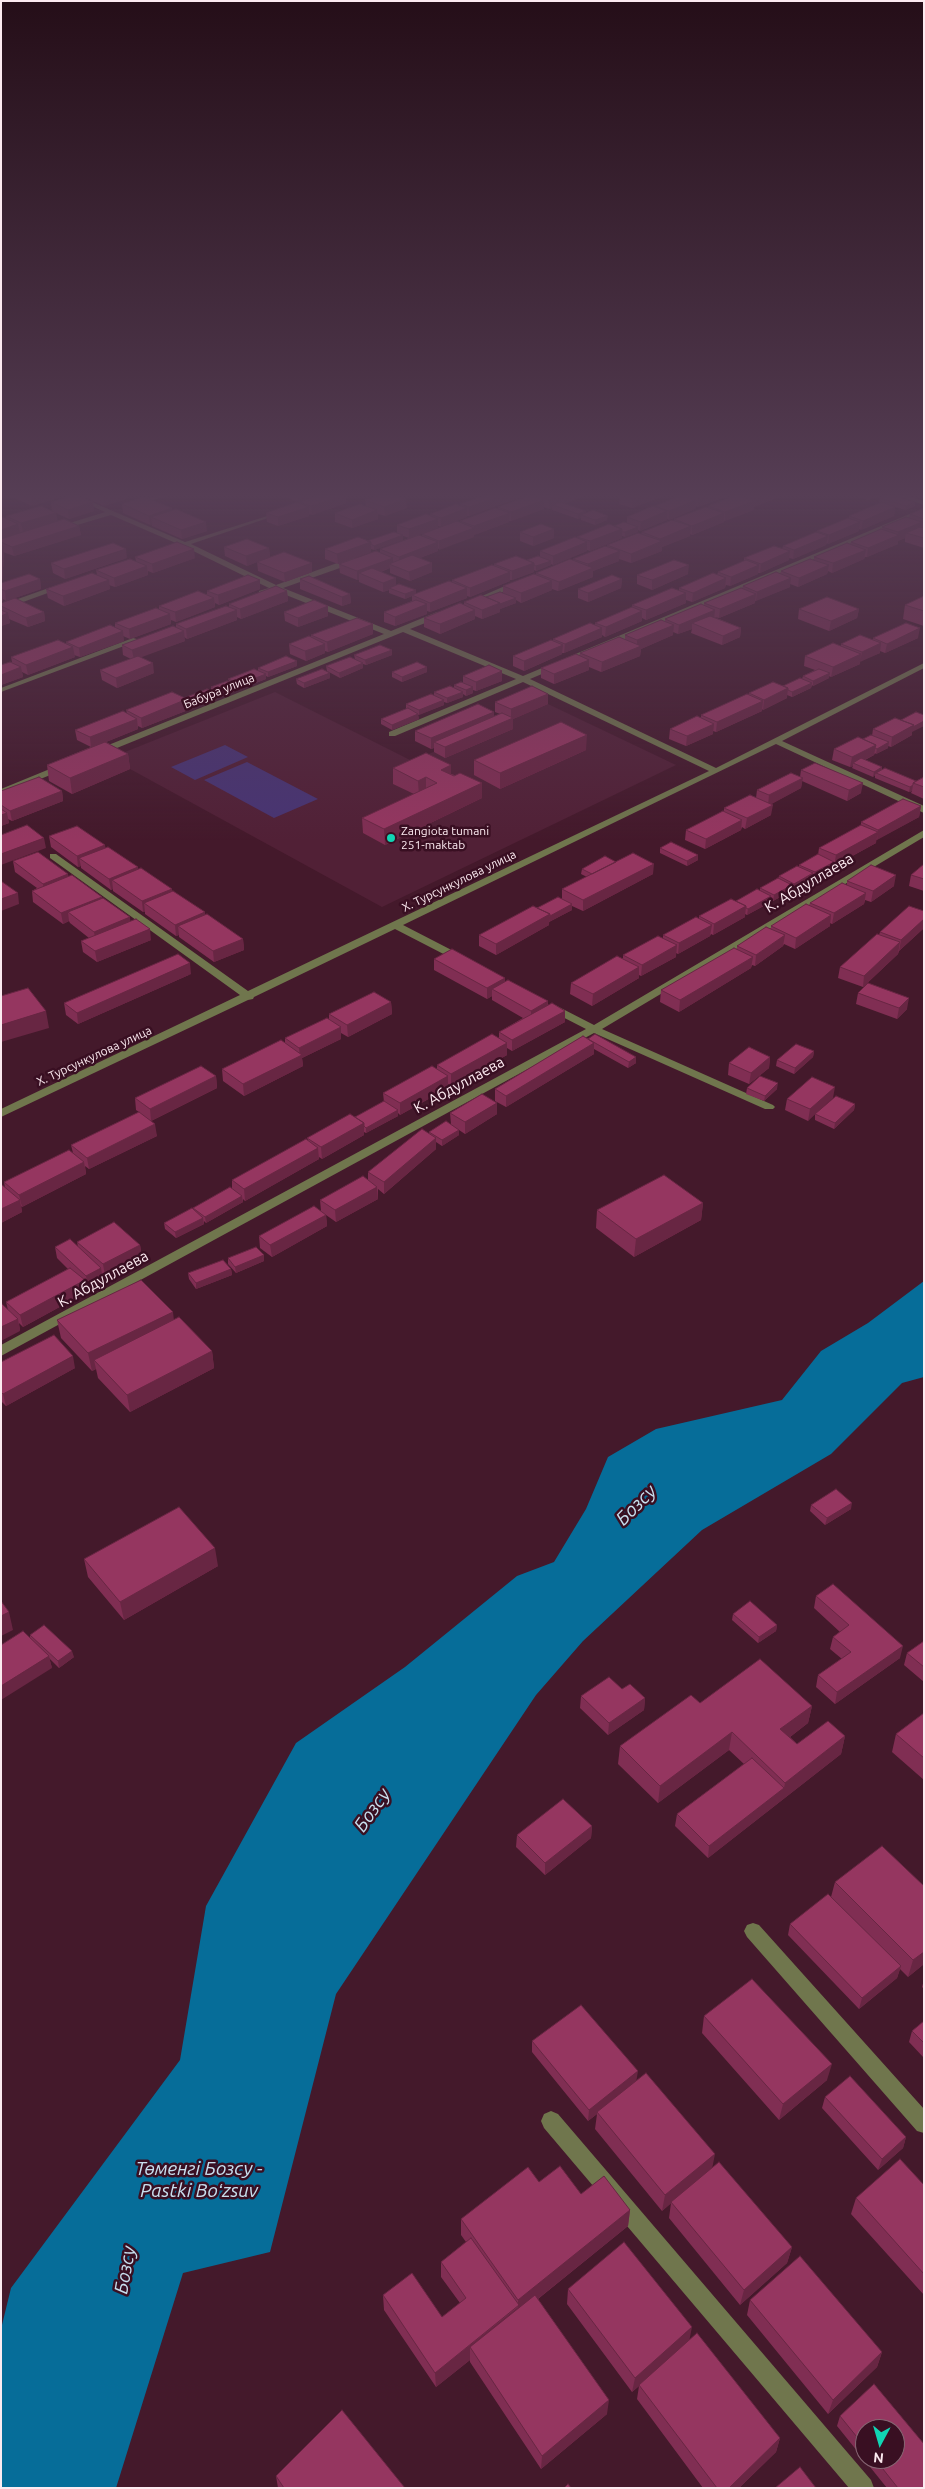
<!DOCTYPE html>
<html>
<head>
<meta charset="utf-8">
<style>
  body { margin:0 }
  #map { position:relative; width:925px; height:2489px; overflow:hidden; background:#44192b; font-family:Ubuntu,sans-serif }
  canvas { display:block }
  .frame { position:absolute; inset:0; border:2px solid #fceaf0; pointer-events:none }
  .north { position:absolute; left:855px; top:2419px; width:50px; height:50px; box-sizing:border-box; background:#390f22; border:1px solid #876774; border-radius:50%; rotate:186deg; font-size:14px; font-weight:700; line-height:20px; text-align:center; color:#fceaf0 }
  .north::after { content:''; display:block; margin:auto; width:18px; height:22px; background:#11d5b4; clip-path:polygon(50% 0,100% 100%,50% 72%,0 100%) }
</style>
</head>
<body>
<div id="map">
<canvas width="925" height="2489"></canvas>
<div class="frame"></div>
<div class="north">N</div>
</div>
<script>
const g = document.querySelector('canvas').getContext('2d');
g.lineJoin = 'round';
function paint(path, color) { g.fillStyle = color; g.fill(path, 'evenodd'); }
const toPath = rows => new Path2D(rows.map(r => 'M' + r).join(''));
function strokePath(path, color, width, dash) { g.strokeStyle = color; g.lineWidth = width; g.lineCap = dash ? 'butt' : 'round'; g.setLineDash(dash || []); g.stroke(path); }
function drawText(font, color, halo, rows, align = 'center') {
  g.font = font + ' Ubuntu,sans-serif'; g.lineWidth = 5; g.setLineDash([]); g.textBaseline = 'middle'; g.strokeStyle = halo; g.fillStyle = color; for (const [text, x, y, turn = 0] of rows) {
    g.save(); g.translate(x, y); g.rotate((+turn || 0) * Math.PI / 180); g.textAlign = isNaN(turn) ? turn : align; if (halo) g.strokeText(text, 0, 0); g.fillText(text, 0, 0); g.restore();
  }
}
paint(toPath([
  [275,692,412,761,548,704,676,765,382,907,110,758]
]), '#512036');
paint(toPath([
  [225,745,248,757,195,780,171,767],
  [247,762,318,799,274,818,204,780]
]), '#483473');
paint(toPath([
  [924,1281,924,1377,902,1383,831,1454,702,1530,583,1641,536,1695,336,1994,270,2252,183,2273,116,2488,1,2488,1,2329,11,2288,180,2060,206,1906,296,1743,405,1667,517,1576,554,1562,586,1509,608,1457,656,1429,782,1400,821,1351,868,1323]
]), '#066d99');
paint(toPath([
  [63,493,71,493,185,542,283,511,283,513,191,544,276,585,351,558,357,558,357,562,283,588,391,631,437,612,443,612,443,616,410,629,523,676,924,508,924,513,530,679,716,768,924,663,924,668,782,741,924,806,924,813,776,744,403,925,467,958,467,962,459,962,395,929,254,997,253,999,248,1000,1,1117,1,1109,240,995,50,858,50,854,56,854,248,991,709,771,523,682,395,736,389,736,389,732,516,679,403,632,102,754,96,754,96,750,384,634,276,591,259,595,259,591,269,588,185,547,164,552,164,548,178,544,111,515,57,531,57,527,105,512,63,493],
  [165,493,175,493,138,505,133,504,165,493],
  [890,493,899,493,924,501,924,505,890,493],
  [514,582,521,584,473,605,466,603,514,582],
  [60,584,67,586,1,610,1,605,60,584],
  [133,638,140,640,1,692,1,688,133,638],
  [62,764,66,767,65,769,1,795,1,789,62,764],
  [924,830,924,837,602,1029,773,1105,775,1107,773,1109,765,1109,594,1033,1,1356,1,1345,586,1029,547,1009,546,1007,547,1005,555,1005,594,1025,924,830],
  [753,1923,759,1925,924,2109,924,2133,917,2131,747,1937,744,1931,747,1925,753,1923],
  [551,2111,558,2114,871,2480,874,2488,849,2488,544,2128,541,2121,544,2114,551,2111]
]), '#70764d');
paint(toPath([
  [9,493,58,493,58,498,32,506,10,496],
  [79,493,126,493,126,499,104,506,80,495],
  [281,493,325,493,320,495,316,493,316,495,297,502,281,495],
  [492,493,535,493,525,496,522,495,522,497,469,516,467,516,467,517,441,527,438,526,438,528,419,535,422,536,422,534,460,522,460,521,498,509,498,507,534,496,534,495,539,493,593,493,583,496,581,496,581,497,564,504,586,513,607,520,595,525,581,520,581,518,578,519,552,510,552,508,549,509,544,507,544,509,511,521,509,521,509,522,474,535,474,537,438,549,438,551,420,558,432,563,432,572,410,581,390,573,390,568,381,572,396,578,396,585,416,594,452,582,452,580,494,566,494,564,527,560,540,557,540,551,577,538,577,537,614,526,627,523,627,517,655,507,655,506,682,495,683,493,735,493,731,493,731,495,698,507,696,506,695,509,669,520,667,519,667,520,640,531,638,530,638,532,625,537,622,536,622,538,590,551,587,550,587,551,553,565,551,564,551,565,536,571,534,570,534,572,512,580,510,580,510,581,470,597,467,596,467,598,430,612,427,611,427,614,395,626,384,622,384,612,412,601,412,596,405,599,389,593,389,590,383,592,359,582,359,580,357,580,340,573,339,564,380,552,380,549,409,538,403,536,403,540,374,550,371,549,371,552,338,564,325,559,325,549,367,541,397,533,397,525,430,516,430,514,460,506,460,504],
  [625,493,664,493,664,496,632,508,619,504,620,495],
  [741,493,795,493,784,497,779,495,779,497,754,507,754,510,724,521,724,522,692,535,690,534,690,536,662,547,662,551,631,563,619,559,619,561,593,571,593,577,558,591,552,589,552,590,521,603,516,600,516,603,500,609,500,612,482,619,475,616,475,619,440,634,424,627,424,618,464,605,464,602,503,593,503,586,536,574,536,573,573,560,573,559,607,547,607,545,641,534,642,532,674,521,674,519,708,507,708,506,738,495,738,494],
  [846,493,881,493,880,495,868,500],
  [346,495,346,503,312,515,309,514,309,516,278,526,267,522,266,513,300,503,299,502],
  [880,498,915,502,915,506,905,510,895,507,894,516,861,530,859,529,859,531,828,544,827,543,826,545,793,559,789,558,789,560,760,573,758,573,758,574,730,586,726,585,725,588,692,602,686,600,686,603,646,620,642,618,642,621,605,637,602,635,602,637,564,653,562,653,562,654,524,671,513,666,513,656,553,640,553,639,595,625,595,623,632,607,632,605,679,590,679,588,717,575,718,572,744,561,744,558,782,549,783,546,817,532,817,531,849,518,849,516,881,503,879,502],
  [365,500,407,508,385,516,378,514,378,519,352,528,335,522,335,513,366,506],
  [51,502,93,502,94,511,69,519,56,513,57,521,79,526,81,535,14,556,3,552,4,555,2,581,1,581,1,518,6,519,6,516,52,511],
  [122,504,172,508,172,510,207,531,182,539,152,526,152,524,150,525,123,513],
  [924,508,924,548,905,542,905,538,898,541,898,544,867,557,865,557,864,559,832,573,828,571,827,574,798,587,790,584,790,587,755,601,755,603,719,618,714,617,741,628,740,637,722,645,691,633,692,629,678,634,673,632,673,635,641,649,640,656,601,672,589,667,589,670,554,684,541,678,541,668,579,656,580,653,625,639,625,635,665,622,665,619,704,605,704,603,742,588,743,586,780,574,781,571,814,560,814,557,850,544,851,542,882,529,882,527,909,518,910,514],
  [520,532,554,538,533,546,520,541],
  [224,547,269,548,270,557,312,572,285,582,258,571,257,562,247,566,225,556],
  [135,557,195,558,153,573,148,571,148,575,115,587,109,585,110,589,64,606,48,598,46,589,97,575,96,570,136,561],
  [127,558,65,579,53,573,51,563],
  [688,574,652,590,637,584,637,575],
  [40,579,41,589,6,601,3,599,3,601,1,602,1,583],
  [300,579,350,594,351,603,342,606,300,589],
  [622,579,621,588,588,602,578,598,578,589],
  [260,580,260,589,219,605,215,603,215,607,176,622,171,620,171,624,130,639,123,636,124,641,80,657,74,655,75,657,28,675,22,672,23,677,1,685,1,665,12,662,11,657,66,644,66,642,115,628,115,623,159,609,159,606,207,594,207,591],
  [287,591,288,601,241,619,237,617,237,620,187,639,184,637,185,641,140,657,154,673,117,688,102,680,100,670,131,659,123,655,122,645,176,627,176,624,229,607,229,604],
  [924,596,924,626,903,619,905,605],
  [1,603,44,612,45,621,28,627,9,619,10,623,1,626],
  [328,606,328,616,298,627,285,621,284,612],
  [799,609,859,609,857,618,829,631,798,619],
  [373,624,373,634,328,652,325,651,325,653,306,661,290,654,289,644,311,638,311,635],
  [873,638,918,638,885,653,880,651,880,653,860,661,860,664,831,677,829,676,829,678,813,686,812,685,811,688,792,697,787,695,787,698,763,710,762,709,762,711,716,732,713,731,713,734,686,746,669,739,670,729,701,718,701,715,748,695,749,693,783,686,802,679,803,676,815,670,804,666,805,656,841,646,841,644,873,640],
  [392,650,392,655,366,665,363,664,363,668,340,678,327,671,326,666,355,659,354,655],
  [297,666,268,677,266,676,266,679,240,689,237,688,237,690,221,697,216,694,216,698,190,708,188,707,188,710,142,728,138,726,138,729,106,742,128,754,130,769,72,794,49,781,47,765,91,747,77,740,75,730,127,713,126,710,184,698,211,691,211,687,229,681,228,679,258,670,258,668],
  [502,671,502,681,476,691,473,690,473,693,466,696,463,694,463,697,447,703,444,702,444,705,418,715,419,719,392,730,381,724,381,719,406,709,406,704,434,695,434,692,454,688,454,685,463,683,463,676],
  [392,672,427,672,402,682,392,677],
  [330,678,304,688,297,684,296,679],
  [548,694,548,704,513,719,513,729,445,758,434,752,434,748,431,749,415,741,415,731,494,716,500,714,495,712,495,702],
  [873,729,912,732,912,735,891,747,888,746,888,748,876,754,875,753,874,755,865,760,882,767,882,769,916,781,924,777,924,799,911,793,912,791,909,792,875,778,875,775,873,777,852,768,853,766,850,767,832,760,834,749,872,736],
  [586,750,500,789,474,775,474,760],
  [451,765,451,774,482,783,482,798,385,845,363,833,362,818,414,794,393,784,393,768],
  [801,770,861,793,847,801,802,781,801,788,771,804,771,815,745,829,742,827,741,830,705,849,685,840,686,830,724,811,724,808,756,798,757,790,800,777],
  [1,791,62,791,63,801,12,821,8,819,9,823,1,826],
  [921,806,919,817,876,840,876,843,834,866,833,865,833,867,814,878,813,877,812,879,794,889,791,888,791,891,773,901,771,899,771,902,747,915,745,914,745,917,713,935,711,934,710,936,678,954,676,953,676,957,641,976,639,975,639,978,592,1006,570,994,571,983,623,958,623,955,663,938,663,935,699,919,699,916,760,891,760,888,778,879,779,876,799,867,799,865,818,855,819,848,861,825,861,822],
  [49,836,105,845,105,848,138,867,138,869,172,891,205,915,243,939,244,950,214,962,179,937,179,935,176,936,145,914,145,911,143,912,113,891,113,889,111,890,81,868,81,866,78,867,51,847],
  [660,848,698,855,698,860,687,866,660,853],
  [13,861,69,876,102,897,102,899,130,921,151,940,97,962,83,952,81,941,89,938,70,923,69,921,63,924,33,902,32,891,37,888,15,872],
  [616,862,653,874,583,911,572,906,572,910,549,922,549,925,496,955,479,946,479,935,537,908,562,899,562,889,587,877,581,874,582,869],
  [924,864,924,891,909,886,911,875],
  [847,881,894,886,871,902,865,900,864,904,832,924,830,923,830,926,795,949,784,944,783,946,755,966,752,965,751,968,679,1012,660,1002,661,990,737,949,737,946,771,929,771,926,809,905,810,903,847,885],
  [924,911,924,928,899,951,898,954,863,987,838,978,840,967,879,935,880,932],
  [434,959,505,978,505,982,548,1001,548,1005,565,1022,512,1051,507,1048,507,1055,451,1086,448,1084,448,1088,400,1115,398,1113,398,1116,366,1133,364,1132,364,1135,322,1159,319,1157,319,1159,245,1201,243,1199,243,1202,206,1223,204,1221,204,1224,176,1238,165,1229,164,1223,193,1209,193,1208,232,1189,232,1180,308,1140,307,1138,355,1117,384,1102,383,1093,437,1069,437,1065,499,1038,499,1032,523,1018,492,1000,492,996,487,999,434,970],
  [191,974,78,1024,66,1015,64,1003],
  [858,993,907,1009,897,1019,856,1004],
  [391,1002,392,1014,348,1037,341,1033,341,1039,302,1058,303,1066,244,1096,223,1081,222,1069,285,1043,285,1038,329,1020,329,1014],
  [583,1036,636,1063,628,1068,594,1049,594,1054,506,1107,495,1101,495,1089],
  [814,1051,813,1057,794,1074,776,1066,777,1060],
  [770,1057,769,1068,749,1084,728,1075,729,1063],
  [216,1076,217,1088,151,1121,157,1136,89,1169,85,1166,86,1174,22,1207,21,1206,22,1212,1,1223,1,1184,5,1188,4,1182,73,1153,71,1145,139,1112,136,1110,135,1098],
  [835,1087,808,1121,785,1110,787,1099],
  [747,1088,777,1089,764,1101,746,1094],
  [855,1104,854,1110,834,1129,815,1120,815,1114],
  [450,1113,497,1114,465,1134,459,1130,459,1135,442,1146,436,1142,436,1149,384,1194,378,1189,378,1199,336,1222,326,1215,327,1226,272,1257,260,1248,259,1236,321,1211,320,1200,368,1181,368,1172,429,1133,429,1132,451,1124],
  [703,1203,701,1220,634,1257,596,1228,597,1210],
  [77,1242,140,1245,142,1257,105,1276,102,1275,103,1280,88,1288,85,1285,87,1292,23,1327,19,1323,20,1331,8,1310,6,1302,68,1269,57,1258,55,1247,78,1247],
  [264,1255,264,1261,236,1273,228,1264,228,1258],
  [231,1269,232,1275,196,1289,189,1279,188,1273],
  [57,1320,174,1320,212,1351,214,1368,130,1412,98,1378,96,1369,92,1371,61,1338],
  [1,1362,75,1368,6,1406,1,1401],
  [811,1505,851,1509,825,1525,810,1511],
  [84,1559,218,1566,124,1620,88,1577],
  [816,1596,900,1658,835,1704,816,1687,818,1675,842,1659,830,1649,833,1637,840,1632,814,1608],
  [733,1614,777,1625,776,1631,758,1643,732,1620],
  [30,1635,74,1657,59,1668,49,1658,52,1668,30,1638],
  [924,1641,924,1682,904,1665,907,1653],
  [622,1689,645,1698,644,1710,608,1735,580,1708,581,1696],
  [700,1703,812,1706,808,1723,790,1737,797,1744,845,1736,841,1754,708,1858,675,1826,677,1814,744,1764,729,1750,658,1803,618,1764,620,1746],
  [924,1713,924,1780,892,1752,896,1734],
  [592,1826,591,1838,545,1875,516,1847,517,1835],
  [835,1882,924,1964,908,1977,900,1969,897,1978,859,2009,788,1935,790,1924,831,1897],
  [924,1980,924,1989,922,1987],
  [704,2016,827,2080,779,2120,702,2033],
  [924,2021,924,2058,909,2042,912,2031],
  [532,2041,636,2081,712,2168,792,2247,787,2263,740,2305,669,2218,671,2203,662,2211,595,2129,597,2114,588,2121,532,2052],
  [825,2097,906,2137,903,2148,878,2170,822,2108],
  [539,2182,581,2194,630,2210,628,2226,538,2299,607,2414,541,2469,470,2362,470,2360,436,2387,384,2310,383,2295,442,2317,460,2303,441,2277,441,2262,466,2242,461,2235,461,2219],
  [924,2185,924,2295,851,2214,856,2198],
  [568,2289,689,2341,780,2438,776,2452,739,2488,703,2488,637,2399,639,2386,632,2392,567,2304],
  [750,2300,882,2352,877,2367,828,2414,747,2315],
  [874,2384,924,2444,924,2488,887,2488,837,2426,840,2416],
  [865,2429,895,2429,895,2459,865,2459],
  [276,2476,405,2488,278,2488]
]), '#802e53');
paint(toPath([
  [46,493,58,493,58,498,32,506,31,497],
  [118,493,126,493,126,499,104,506,103,497],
  [297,493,316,493,316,495,297,502],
  [509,493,522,493,522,497,469,516,469,507],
  [525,493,535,493,525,496],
  [570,493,581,493,581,497,556,507,553,505,552,508,549,509,549,500],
  [583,493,593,493,583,496],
  [649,493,664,493,664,496,632,508,633,499],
  [713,493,731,493,731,495,698,507,698,498],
  [767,493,779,493,779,497,754,507,754,510,725,521,725,512,752,501,753,499],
  [785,493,795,493,784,497],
  [869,493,881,493,880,495,868,500],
  [346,495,346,503,312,515,311,506],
  [406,499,407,508,385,516,384,507],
  [544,500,544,509,511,521,511,512],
  [696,500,695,509,669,520,669,511],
  [93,502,94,511,69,519,68,510],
  [915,502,915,506,905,510,906,506],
  [309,507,309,516,278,526,278,517],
  [895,507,894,516,861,530,863,521],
  [172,508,173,517,151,517,152,524,150,525,149,516],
  [467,508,467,517,441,527,441,518],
  [377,510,378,519,352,528,352,520],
  [586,511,586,516,581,515,581,518,578,519,578,514],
  [667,511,667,520,640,531,641,522],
  [56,513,58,521,23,532,21,523],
  [510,513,509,522,474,535,474,526],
  [724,513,724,522,692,535,692,526],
  [608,516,607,520,595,525,595,520],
  [438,519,438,528,409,538,409,529],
  [206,522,207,531,182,539,181,530],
  [860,522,859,531,828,544,829,535],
  [922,522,921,531,906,533,905,538,898,541,898,544,867,557,868,548,898,536,898,532],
  [18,524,20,533,1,539,1,530],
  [79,526,81,535,14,556,12,547],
  [691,526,690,536,662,547,662,551,631,563,631,554,659,543,660,539],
  [638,527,638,532,625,537,625,532],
  [474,528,474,537,439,550,439,541],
  [554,529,554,538,533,546,533,537],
  [622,529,622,538,590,551,590,541],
  [403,535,403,540,374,550,374,546],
  [828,536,826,545,793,559,794,550],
  [371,542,371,552,338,564,337,554],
  [438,542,438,551,399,566,399,557],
  [587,542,587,551,553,565,553,556],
  [3,546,4,555,2,581,1,564],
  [269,548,270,557,247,566,246,556],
  [126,549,127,558,65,579,64,569],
  [194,549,195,558,153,573,152,564],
  [866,550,864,559,832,573,833,563],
  [620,551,619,561,593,571,593,577,558,591,559,582,588,570,588,564],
  [790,551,789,560,760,573,761,564],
  [393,558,393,565,389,564,390,568,368,576,359,573,359,580,357,580,357,571],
  [551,561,551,565,536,571,536,566],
  [312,563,312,572,285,582,284,573],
  [432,563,432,572,410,581,409,572],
  [534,563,534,572,512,580,512,571],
  [689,565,688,574,652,590,652,580],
  [759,565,758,574,730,586,731,577],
  [829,565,827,574,798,587,799,578],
  [147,566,148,575,115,587,114,578],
  [510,572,510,581,470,597,470,588],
  [396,578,396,587,389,588,389,590,383,592,383,583],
  [726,578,725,588,692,602,693,593],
  [791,578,790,587,756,601,757,592],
  [40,579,41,589,6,601,5,591],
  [622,579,621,588,588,602,588,593],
  [109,580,110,589,64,606,63,596],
  [260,580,260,589,219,605,218,595],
  [552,581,552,590,521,603,521,593],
  [467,588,467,598,430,612,430,603],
  [416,590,416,595,412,595,412,596,405,599,405,594],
  [287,591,288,601,241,619,240,609],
  [1,592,3,601,1,602],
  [686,593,686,603,646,620,646,610],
  [350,594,351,603,342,606,342,597],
  [756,594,755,603,719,618,720,609],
  [214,598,215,607,176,622,175,612],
  [516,598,516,603,500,609,500,612,482,619,482,610,500,603],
  [427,604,427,614,395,626,395,617],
  [328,606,328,616,298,627,298,618],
  [859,609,857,618,829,631,831,621],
  [237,610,237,620,187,639,186,629],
  [475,610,475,619,440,634,440,624],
  [715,610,714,619,692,623,692,629,678,634,679,625],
  [642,611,642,621,605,637,606,627],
  [44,612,45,621,28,627,26,618],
  [8,613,10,623,1,626,1,616],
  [170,614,171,624,130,639,129,629],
  [373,624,373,634,328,652,327,642],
  [674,625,673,635,641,649,640,656,601,672,602,662,637,648,637,640],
  [602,628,602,637,564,653,565,644],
  [741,628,740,637,722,645,723,636],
  [920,628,918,638,885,653,887,644],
  [123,631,124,641,80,657,79,648],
  [184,631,185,641,134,660,132,650],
  [881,643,880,653,860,662,862,652],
  [325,644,325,653,306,661,305,651],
  [563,645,562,654,524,671,524,661],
  [73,647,75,657,28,675,26,665],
  [392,650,392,655,366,665,365,660],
  [861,654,860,664,831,677,833,667],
  [589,660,589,670,554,684,554,674],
  [297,661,297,666,268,677,268,672],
  [153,663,154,673,117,688,116,678],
  [363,663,363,668,340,678,339,673],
  [21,667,23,677,1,685,1,675],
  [427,667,427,672,402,682,402,677],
  [502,671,502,681,476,691,476,682],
  [330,673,330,678,304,688,304,683],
  [830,673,829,678,813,686,813,681],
  [266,674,266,679,240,689,240,684],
  [812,683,811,688,792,697,792,692],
  [237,685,237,690,221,697,221,692],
  [473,687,473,693,466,696,466,690],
  [788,688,787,698,763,710,764,700],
  [463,692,463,697,447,703,447,698],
  [216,693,216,698,190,708,190,703],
  [548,694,548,704,513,719,513,729,445,758,445,747,511,719,511,709],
  [187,699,188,710,142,728,141,718],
  [444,700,444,705,419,715,419,710],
  [763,701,762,711,716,732,717,722],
  [494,712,494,722,434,742,434,748,431,749,431,738],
  [418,714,419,719,392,730,392,725],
  [137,719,138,729,91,748,90,737],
  [924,721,924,726,912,732,912,735,891,747,892,737,914,725],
  [714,724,713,734,686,746,687,736],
  [587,735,586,750,500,789,500,773],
  [889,742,888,748,876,754,877,749],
  [876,745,874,755,856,764,853,763,853,766,850,767,852,757],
  [128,754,130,769,72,794,70,778],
  [451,765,451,781,441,770],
  [882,767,881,772,876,773,875,775,873,777,874,772],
  [426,777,426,793,419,796,418,781],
  [803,778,801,788,768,806,769,795],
  [482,783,482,798,385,845,384,829],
  [863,783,861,793,847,801,849,790],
  [913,785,912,791,909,792,910,787],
  [62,791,63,801,12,821,10,811],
  [773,805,771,815,745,829,747,818],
  [921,806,919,817,877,840,878,830],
  [7,813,9,823,1,826,1,815],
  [742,820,741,830,705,849,706,839],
  [878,832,876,843,834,866,836,855],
  [44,838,46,848,1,865,1,854],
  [105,845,107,856,79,858,81,866,78,867,77,856],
  [698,855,698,860,687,866,687,861],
  [834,862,833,867,814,878,815,872],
  [654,864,653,874,583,911,583,900],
  [138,867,139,878,112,880,113,889,111,890,109,879],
  [813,873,812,879,794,889,794,884],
  [68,874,70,885,45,895,43,884],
  [896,875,894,886,871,902,873,891],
  [792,885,791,891,773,901,774,895],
  [172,889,173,900,144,903,145,912,143,912,142,901],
  [18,893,19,904,1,911,1,899],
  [866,893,864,904,832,924,834,913],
  [771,896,771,902,747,915,748,909],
  [102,897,103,908,68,912,69,921,63,924,61,913],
  [572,904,572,910,549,922,550,916],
  [746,906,745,917,713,935,714,924],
  [205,912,206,923,178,926,179,935,176,936,175,925],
  [550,914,549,925,496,955,496,944],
  [831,915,830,926,795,949,796,938],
  [130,917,131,928,96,943,94,932],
  [924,919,924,928,899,951,901,940],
  [712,925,710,936,678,954,679,943],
  [150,929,151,940,97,962,95,951],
  [785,935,783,946,755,966,756,955],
  [243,939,244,950,214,962,213,951],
  [900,942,898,954,863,987,864,976],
  [677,945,676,957,641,976,642,965],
  [753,957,751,968,679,1012,680,1000],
  [190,963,191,974,78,1024,77,1013],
  [639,967,639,978,592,1006,593,994],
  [505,978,505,989,492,989,492,996,487,999,487,988],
  [909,998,907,1009,897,1019,899,1008],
  [548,1001,547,1013,531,1022,531,1011],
  [391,1002,392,1014,348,1037,347,1025],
  [46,1011,49,1028,1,1042,1,1025],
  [565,1011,565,1022,512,1051,512,1040],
  [341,1027,341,1039,302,1058,303,1066,244,1096,243,1084,300,1056,299,1048],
  [507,1043,507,1055,451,1086,451,1074],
  [594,1043,594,1054,506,1107,506,1096],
  [814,1051,813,1057,794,1074,795,1068],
  [636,1057,636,1063,628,1068,629,1062],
  [770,1057,769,1068,749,1084,751,1073],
  [216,1076,217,1088,151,1121,150,1109],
  [448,1076,448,1088,400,1115,400,1103],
  [778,1083,777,1089,764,1101,765,1096],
  [835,1087,833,1098,808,1121,810,1109],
  [497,1103,497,1114,465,1134,465,1122],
  [855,1104,854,1110,834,1129,835,1123],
  [398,1110,398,1116,366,1133,366,1128],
  [364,1123,364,1135,322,1159,321,1147],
  [155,1124,157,1136,89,1169,87,1158],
  [459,1130,459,1135,442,1146,442,1140],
  [436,1138,436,1149,384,1194,384,1182],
  [318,1148,319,1159,245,1201,244,1189],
  [84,1162,86,1174,22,1207,19,1195],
  [377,1187,378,1199,336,1222,335,1210],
  [242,1196,243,1202,206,1223,205,1217],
  [20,1200,22,1212,1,1223,1,1209],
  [703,1203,701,1220,634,1257,636,1239],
  [326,1215,327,1226,272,1257,270,1245],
  [203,1218,204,1224,176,1238,175,1232],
  [140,1245,142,1257,105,1276,103,1264],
  [264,1255,264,1261,236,1273,235,1267],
  [101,1268,103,1280,88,1288,86,1276],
  [231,1269,232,1275,196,1289,196,1283],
  [85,1280,87,1292,23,1327,20,1315],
  [173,1312,175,1329,94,1360,96,1369,92,1371,88,1353],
  [18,1319,20,1331,1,1341,1,1327],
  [212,1351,214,1368,130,1412,127,1395],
  [73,1356,75,1368,6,1406,3,1394],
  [852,1503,851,1509,825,1525,827,1518],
  [215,1548,218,1566,124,1620,120,1602],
  [9,1612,13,1630,1,1636,1,1616],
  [777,1625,776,1631,758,1643,759,1637],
  [903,1646,900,1658,835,1704,837,1692],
  [72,1651,74,1657,59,1668,58,1661],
  [49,1656,52,1668,1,1700,1,1686],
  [645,1698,644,1710,608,1735,609,1723],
  [812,1706,808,1723,777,1747,780,1729],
  [732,1732,729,1750,658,1803,660,1786],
  [845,1736,841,1754,708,1858,709,1846,784,1788,785,1783],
  [592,1826,591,1838,545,1875,545,1863],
  [924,1952,924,1964,908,1977,913,1960],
  [901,1966,897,1978,859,2009,862,1998],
  [832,2064,827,2080,779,2120,783,2104],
  [638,2071,636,2083,597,2112,597,2114,588,2121,589,2110],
  [906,2137,903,2148,878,2170,882,2159],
  [715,2154,712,2169,662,2211,665,2195],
  [630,2210,628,2226,519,2314,470,2347,470,2360,436,2387,435,2373,518,2307,518,2300],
  [792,2247,787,2263,740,2305,744,2290],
  [692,2327,689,2342,639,2385,639,2386,632,2392,635,2378],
  [882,2352,877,2367,828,2414,833,2400],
  [609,2400,607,2414,541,2469,542,2456],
  [780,2438,776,2452,739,2488,729,2488]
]), '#682643');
const building = toPath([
  [21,493,46,493,31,497,21,493],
  [92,493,118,493,103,497,92,493],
  [326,493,341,493,346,495,311,506,299,502,326,493],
  [387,493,406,499,384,507,365,500,387,493],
  [492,493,509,493,469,507,460,504,492,493],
  [539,493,570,493,549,500,534,495,539,493],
  [625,493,649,493,633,499,620,495,625,493],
  [683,493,713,493,698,498,683,493],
  [741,493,767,493,753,499,738,494,741,493],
  [889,494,915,502,906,506,880,498,889,494],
  [76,495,93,502,68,510,51,502,76,495],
  [531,495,544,500,511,512,498,507,531,495],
  [682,495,696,500,669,511,655,506,682,495],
  [737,495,754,501,725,512,708,506,737,495],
  [144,497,172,508,149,516,122,504,144,497],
  [297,502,309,507,278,517,266,513,297,502],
  [560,502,586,511,578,514,553,505,560,502],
  [882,502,895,507,863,521,849,516,882,502],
  [360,504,377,510,352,520,335,513,360,504],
  [456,504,467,508,441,518,430,514,456,504],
  [41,506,56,513,21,523,6,516,41,506],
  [653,506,667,511,641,522,627,517,653,506],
  [706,507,724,513,692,526,674,519,706,507],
  [495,508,510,513,474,526,460,521,495,508],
  [924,508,924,519,910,514,924,508],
  [176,509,206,522,181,530,151,517,176,509],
  [593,510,608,516,595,520,581,515,593,510],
  [426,514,438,519,409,529,397,525,426,514],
  [3,517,18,524,1,530,1,518,3,517],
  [906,517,922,522,898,532,882,527,906,517],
  [848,518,860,522,829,535,817,531,848,518],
  [64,519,79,526,12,547,1,542,1,539,64,519],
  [672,520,691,526,660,539,642,532,672,520],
  [457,521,474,528,439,541,422,534,457,521],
  [624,522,638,527,625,532,622,532,622,529,614,526,624,522],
  [541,524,554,529,533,537,520,532,541,524],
  [609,524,622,529,590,541,577,537,609,524],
  [920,527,924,528,924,538,906,533,920,527],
  [881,529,899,535,868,548,851,542,881,529],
  [394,532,403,535,374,546,371,544,371,542,367,541,394,532],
  [816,532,828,536,794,550,783,546,816,532],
  [638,533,662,541,631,554,607,545,638,533],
  [419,535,438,542,399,557,380,549,419,535],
  [358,537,371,542,337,554,325,549,358,537],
  [575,537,587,542,553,556,540,551,575,537],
  [247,539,269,548,246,556,224,547,247,539],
  [177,542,194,549,152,564,135,557,177,542],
  [113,543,126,549,64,569,51,563,113,543],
  [847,543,866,550,833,563,814,557,847,543],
  [1,546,3,546,1,564,1,546],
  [605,546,620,551,588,564,573,559,605,546],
  [774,546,790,551,761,564,744,558,774,546],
  [376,551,393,558,357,571,339,564,376,551],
  [284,552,312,563,284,573,257,562,284,552],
  [412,555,432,563,409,572,389,564,412,555],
  [516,556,534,563,512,571,494,564,516,556],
  [538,556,551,561,536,566,534,565,534,563,527,560,538,556],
  [130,559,147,566,114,578,96,570,130,559],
  [570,559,593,568,559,582,536,573,570,559],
  [810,559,829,565,799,578,781,571,810,559],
  [674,560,689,565,652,580,637,575,674,560],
  [746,560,759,565,731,577,718,572,746,560],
  [492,565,510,572,470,588,452,580,492,565],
  [372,568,396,578,383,583,359,573,372,568],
  [776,572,791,578,757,592,743,586,776,572],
  [92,573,109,580,63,596,46,589,92,573],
  [713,573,726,578,693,593,679,588,713,573],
  [29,574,40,579,5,591,1,589,1,583,29,574],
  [534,574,552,581,521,593,503,586,534,574],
  [248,575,260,580,218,595,207,591,248,575],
  [612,575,622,579,588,593,578,589,612,575],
  [309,576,350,594,342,597,300,579,309,576],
  [449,581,467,588,430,603,412,595,449,581],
  [399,584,416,590,405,594,389,588,399,584],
  [276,586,287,591,240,609,229,604,276,586],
  [672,588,686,593,646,610,632,605,672,588],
  [741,588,756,594,720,609,704,603,741,588],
  [198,591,214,598,175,612,159,606,198,591],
  [500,592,516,598,500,604,500,603,486,597,500,592],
  [481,595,500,603,482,610,464,602,481,595],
  [924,596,924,611,905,605,924,596],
  [827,597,859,609,831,621,799,609,827,597],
  [15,598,44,612,26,618,1,606,1,603,15,598],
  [314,600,328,606,298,618,284,612,314,600],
  [416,600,427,604,395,617,384,612,416,600],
  [460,603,475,610,440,624,424,618,460,603],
  [701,604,715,610,679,625,665,619,701,604],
  [226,606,237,610,186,629,176,624,226,606],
  [632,607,642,611,606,627,595,623,632,607],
  [156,608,170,614,129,629,115,623,156,608],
  [1,610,8,613,1,616,1,610],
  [710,616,741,628,723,636,692,623,710,616],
  [357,618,373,624,327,642,311,635,357,618],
  [661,620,674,625,637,640,625,635,661,620],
  [590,623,602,628,565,644,553,639,590,623],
  [906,623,920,628,887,644,873,638,906,623],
  [110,625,123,631,79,648,66,642,110,625],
  [173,626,184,631,132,650,122,645,173,626],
  [860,635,881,643,862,652,841,644,860,635],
  [309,636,325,644,305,651,289,644,309,636],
  [619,637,641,646,602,662,580,653,619,637],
  [58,640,73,647,26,665,11,657,58,640],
  [551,640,563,645,524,661,513,656,551,640],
  [833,643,861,654,833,667,805,656,833,643],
  [380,645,392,650,365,660,354,655,380,645],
  [576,654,589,660,554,674,541,668,576,654],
  [138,656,153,663,116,678,100,670,138,656],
  [286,656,297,661,268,672,258,668,286,656],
  [350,657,363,663,339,673,326,666,350,657],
  [10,662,21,667,1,675,1,665,10,662],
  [417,662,427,667,402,677,392,672,417,662],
  [489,665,502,671,476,682,463,676,489,665],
  [254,669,266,674,240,684,228,679,254,669],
  [322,669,330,673,304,683,296,679,322,669],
  [819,669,830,673,813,681,803,676,819,669],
  [800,678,812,683,792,692,788,690,788,688,783,686,800,678],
  [227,681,237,685,221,692,211,687,227,681],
  [461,682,473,687,466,690,454,685,461,682],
  [773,682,788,688,764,700,749,693,773,682],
  [450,686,463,692,447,698,434,692,450,686],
  [532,686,548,694,511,709,495,702,532,686],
  [207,689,216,693,190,703,187,702,187,699,184,698,207,689],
  [172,692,187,699,141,718,126,710,172,692],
  [431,694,444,700,419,710,406,704,431,694],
  [747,694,763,701,717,722,701,715,747,694],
  [478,704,494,712,431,738,415,731,478,704],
  [408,708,418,714,392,725,381,719,408,708],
  [123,711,137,719,90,737,75,730,123,711],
  [916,712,924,715,924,721,913,727,914,725,901,720,916,712],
  [502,713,513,718,445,747,434,742,502,713],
  [697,716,714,724,687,736,670,729,697,716],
  [895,718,914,725,892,737,873,729,895,718],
  [561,722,587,735,500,773,474,760,561,722],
  [871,735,889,742,877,749,875,748,876,745,863,739,871,735],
  [858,737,876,745,852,757,834,749,858,737],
  [105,742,128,754,70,778,47,765,105,742],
  [426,753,451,765,441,770,454,776,460,773,482,783,384,829,362,818,437,783,426,777,418,781,393,768,426,753],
  [861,758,882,767,874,772,853,763,861,758],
  [815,763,863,783,849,790,801,770,815,763],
  [885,768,916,781,913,783,913,785,910,787,876,773,885,768],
  [791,773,803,778,769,795,757,790,791,773],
  [39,777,62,791,10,811,1,805,1,791,39,777],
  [924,777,924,787,913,783,924,777],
  [750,795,773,805,747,818,724,808,750,795],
  [903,799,921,806,878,830,861,822,903,799],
  [1,809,7,813,1,815,1,809],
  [723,811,742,820,706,839,686,830,723,811],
  [27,825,44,838,1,854,1,835,27,825],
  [861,825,878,832,836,855,819,848,861,825],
  [77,826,105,845,77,856,49,836,77,826],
  [671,842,698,855,687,861,660,848,671,842],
  [108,847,138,867,109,879,79,858,108,847],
  [38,852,68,874,43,884,13,861,38,852],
  [633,853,654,864,583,900,562,889,633,853],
  [818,854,834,862,815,872,799,865,818,854],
  [605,856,616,862,592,874,582,869,605,856],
  [924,864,924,879,911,875,924,864],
  [871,865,896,875,873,891,847,881,871,865],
  [797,866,813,873,794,884,779,876,797,866],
  [141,868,172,889,142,901,112,880,141,868],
  [72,875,102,897,61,913,32,891,72,875],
  [778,878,792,885,774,895,760,888,778,878],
  [1,881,18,893,1,899,1,881],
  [842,883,866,893,834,913,810,903,842,883],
  [757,889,771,896,748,909,746,908,746,906,736,901,757,889],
  [173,891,205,912,175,925,144,903,173,891],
  [558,897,572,904,550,916,550,914,537,908,558,897],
  [103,898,130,917,94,932,68,912,103,898],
  [731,899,746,906,714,924,699,916,731,899],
  [806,904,831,915,796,938,771,926,806,904],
  [533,906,550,914,496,944,479,935,533,906],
  [909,906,924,911,924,919,901,940,880,932,909,906],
  [207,914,243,939,213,951,178,926,207,914],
  [696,917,712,925,679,943,663,935,696,917],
  [136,919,150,929,95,951,81,941,136,919],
  [766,927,785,935,756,955,737,946,766,927],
  [877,934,900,942,864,976,840,967,877,934],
  [658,936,677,945,642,965,623,955,658,936],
  [734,948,753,957,680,1000,661,990,734,948],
  [452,949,505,978,487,988,434,959,452,949],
  [178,954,190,963,77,1013,64,1003,178,954],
  [617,956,639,967,593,994,571,983,617,956],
  [508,980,548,1001,531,1011,492,989,508,980],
  [868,983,909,998,899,1008,858,993,868,983],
  [28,988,46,1011,1,1025,1,996,28,988],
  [374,992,391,1002,347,1025,329,1014,374,992],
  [552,1003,565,1011,512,1040,499,1032,552,1003],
  [327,1018,341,1027,299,1048,285,1038,327,1018],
  [492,1034,507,1043,451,1074,437,1065,492,1034],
  [595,1034,636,1057,629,1062,588,1039,595,1034],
  [583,1036,594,1043,506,1096,495,1089,583,1036],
  [281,1040,302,1055,243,1084,222,1069,281,1040],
  [796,1044,814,1051,795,1068,777,1060,796,1044],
  [749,1047,770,1057,751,1073,729,1063,749,1047],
  [201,1066,216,1076,150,1109,135,1098,201,1066],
  [432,1066,448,1076,400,1103,383,1093,432,1066],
  [760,1076,778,1083,765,1096,747,1088,760,1076],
  [812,1077,835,1087,810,1109,787,1099,812,1077],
  [482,1094,497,1103,465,1122,450,1113,482,1094],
  [836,1096,855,1104,835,1123,815,1114,836,1096],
  [384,1101,398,1110,366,1128,364,1126,364,1123,355,1117,384,1101],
  [139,1112,155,1124,87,1158,71,1145,139,1112],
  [350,1114,364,1123,321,1147,307,1138,350,1114],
  [446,1121,459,1130,442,1140,429,1132,446,1121],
  [422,1129,436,1138,384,1182,368,1172,422,1129],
  [306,1139,318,1148,244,1189,232,1180,306,1139],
  [69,1150,84,1162,19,1195,4,1182,69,1150],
  [664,1175,703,1203,636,1239,597,1210,664,1175],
  [363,1176,377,1187,335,1210,320,1200,363,1176],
  [1,1184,20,1200,1,1209,1,1184],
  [230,1187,242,1196,205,1217,193,1208,230,1187],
  [314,1206,326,1215,270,1245,259,1236,314,1206],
  [192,1208,203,1218,175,1232,164,1223,192,1208],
  [114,1222,140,1245,103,1264,77,1242,114,1222],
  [70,1239,101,1268,86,1276,55,1247,70,1239],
  [256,1247,264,1255,235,1267,228,1258,256,1247],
  [223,1260,231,1269,196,1283,188,1273,223,1260],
  [70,1268,85,1280,20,1315,6,1302,70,1268],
  [141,1280,173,1312,88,1353,57,1320,141,1280],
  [2,1304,18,1319,1,1327,1,1305,2,1304],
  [179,1317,212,1351,127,1395,94,1360,179,1317],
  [54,1335,73,1356,3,1394,1,1392,1,1362,54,1335],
  [836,1489,852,1503,827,1518,811,1505,836,1489],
  [179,1507,215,1548,120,1602,84,1559,179,1507],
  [833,1584,903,1646,837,1692,818,1675,851,1652,833,1637,849,1625,816,1596,833,1584],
  [1,1601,9,1612,1,1616,1,1601],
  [750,1601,777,1625,759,1637,733,1614,750,1601],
  [44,1625,72,1651,58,1661,30,1635,44,1625],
  [23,1631,49,1656,1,1686,1,1645,23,1631],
  [924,1641,924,1667,907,1653,924,1641],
  [760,1659,812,1706,780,1729,797,1744,828,1721,845,1736,785,1783,732,1732,660,1786,620,1746,691,1695,700,1703,760,1659],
  [609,1677,622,1689,630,1684,645,1698,609,1723,581,1696,609,1677],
  [924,1713,924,1758,896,1734,924,1713],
  [752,1758,784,1788,709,1846,677,1814,752,1758],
  [563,1799,592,1826,545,1863,517,1835,563,1799],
  [882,1846,924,1886,924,1952,913,1960,835,1882,882,1846],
  [828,1894,901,1966,862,1998,790,1924,828,1894],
  [752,1979,832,2064,783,2104,704,2016,752,1979],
  [581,2005,638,2071,589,2110,532,2041,581,2005],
  [924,2021,924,2043,912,2031,924,2021],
  [646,2073,715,2154,665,2195,597,2112,646,2073],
  [850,2076,906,2137,882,2159,825,2097,850,2076],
  [900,2159,924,2185,924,2274,856,2198,900,2159],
  [719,2162,792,2247,744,2290,671,2202,719,2162],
  [560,2166,581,2194,604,2176,630,2210,518,2300,461,2219,528,2167,539,2182,560,2166],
  [471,2238,519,2305,435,2373,383,2295,412,2273,442,2317,466,2298,441,2262,471,2238],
  [624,2242,692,2327,635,2378,568,2289,624,2242],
  [800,2256,882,2352,833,2400,750,2300,800,2256],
  [535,2295,609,2400,542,2456,470,2347,535,2295],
  [697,2333,780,2438,729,2488,717,2488,639,2385,697,2333],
  [874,2384,924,2444,924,2488,898,2488,875,2459,895,2459,895,2429,865,2429,865,2447,840,2416,874,2384],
  [342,2410,405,2488,284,2488,276,2476,342,2410],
  [800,2467,816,2488,775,2488,800,2467],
  [568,2484,571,2488,564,2488,568,2484]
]);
paint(building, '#953660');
strokePath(building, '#682643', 1);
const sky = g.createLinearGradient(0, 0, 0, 841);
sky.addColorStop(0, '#250e18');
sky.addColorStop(0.59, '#563e55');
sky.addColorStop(1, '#563e5500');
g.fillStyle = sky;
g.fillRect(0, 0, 925, 841);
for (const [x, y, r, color] of [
  [391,838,5,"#11d5b4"]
]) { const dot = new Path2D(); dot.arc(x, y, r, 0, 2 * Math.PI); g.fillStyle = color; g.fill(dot); strokePath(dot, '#390f22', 2); }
drawText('12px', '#fceaf0', '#390f22', [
  ["Бабура улица",219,691,-22],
  ["Х. Турсункулова улица",459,881,-26],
  ["Х. Турсункулова улица",94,1056,-25]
]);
drawText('12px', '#fceaf0', '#390f22', [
  ["Zangiota tumani",401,831],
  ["251-maktab",401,845]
], 'left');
drawText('15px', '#fceaf0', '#390f22', [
  ["К. Абдуллаева",809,883,-31],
  ["К. Абдуллаева",459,1085,-29],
  ["К. Абдуллаева",103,1279,-29]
]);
drawText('italic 19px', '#c8e0ef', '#390f22', [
  ["Бозсу",636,1505,-45],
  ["Бозсу",372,1810,-55],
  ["Төменгі Бозсу -",199,2169],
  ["Pastki Boʻzsuv",199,2191],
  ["Бозсу",125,2270,-80]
]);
</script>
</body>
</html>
